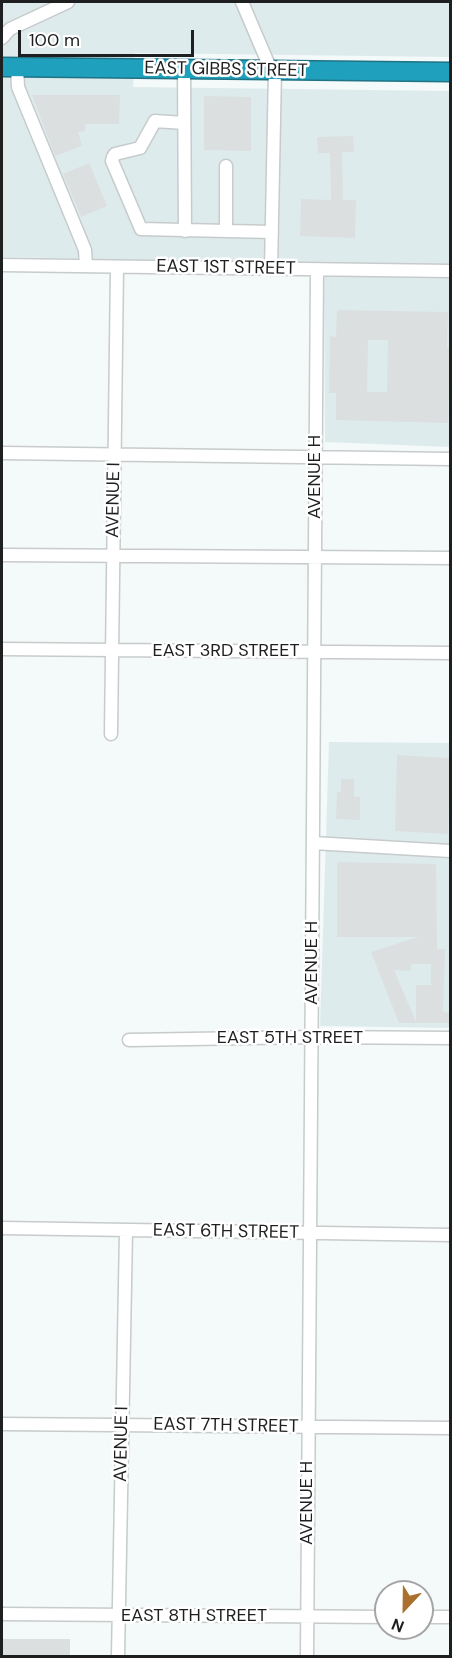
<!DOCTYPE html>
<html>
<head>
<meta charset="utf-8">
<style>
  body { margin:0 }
  #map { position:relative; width:452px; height:1658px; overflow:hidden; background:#f4f9fa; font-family:"DM Sans",sans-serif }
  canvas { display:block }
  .frame { position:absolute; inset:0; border:3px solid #1e1f20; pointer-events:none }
  .north { position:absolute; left:374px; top:1580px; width:60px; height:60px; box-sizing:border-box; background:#fff; border:2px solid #a5a5a6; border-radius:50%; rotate:202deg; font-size:16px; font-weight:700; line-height:24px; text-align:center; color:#1e1f20 }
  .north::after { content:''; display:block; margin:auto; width:21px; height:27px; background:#a9702e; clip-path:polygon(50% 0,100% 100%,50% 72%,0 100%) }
  .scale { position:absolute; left:18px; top:30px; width:176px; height:27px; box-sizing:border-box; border:3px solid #1e1f20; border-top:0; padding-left:8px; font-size:18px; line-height:21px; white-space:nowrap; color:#1e1f20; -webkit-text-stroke:4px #fff; paint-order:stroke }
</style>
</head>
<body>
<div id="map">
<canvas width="452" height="1658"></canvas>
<div class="frame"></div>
<div class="north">N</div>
<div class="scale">100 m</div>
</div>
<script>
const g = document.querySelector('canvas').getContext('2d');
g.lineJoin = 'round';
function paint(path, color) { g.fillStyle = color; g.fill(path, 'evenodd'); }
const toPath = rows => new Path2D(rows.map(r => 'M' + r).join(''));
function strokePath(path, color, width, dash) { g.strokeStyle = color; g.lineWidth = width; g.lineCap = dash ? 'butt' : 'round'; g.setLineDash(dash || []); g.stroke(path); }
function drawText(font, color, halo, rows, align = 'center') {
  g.font = font + ' "DM Sans",sans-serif'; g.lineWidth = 5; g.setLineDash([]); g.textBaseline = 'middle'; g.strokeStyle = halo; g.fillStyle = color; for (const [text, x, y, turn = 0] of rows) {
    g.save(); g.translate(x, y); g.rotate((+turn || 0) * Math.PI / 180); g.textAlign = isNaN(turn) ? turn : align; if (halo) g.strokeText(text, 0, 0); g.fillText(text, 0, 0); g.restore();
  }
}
paint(toPath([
  [2,2,450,2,450,57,135,53,133,87,450,91,450,447,325,442,324,264,2,257],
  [329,742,450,743,450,1028,320,1026]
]), '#deebed');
paint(toPath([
  [32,95,120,95,119,124,85,124,85,131,78,132,82,146,55,156],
  [204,96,251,97,251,151,204,150],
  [353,136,354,152,342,152,343,200,356,200,355,238,300,236,301,199,331,200,330,153,318,153,317,137],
  [89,163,107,206,81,217,63,174],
  [337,310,448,312,447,347,450,347,448,423,336,420,336,393,329,393,330,336,336,337],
  [368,340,388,340,387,392,367,392],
  [397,755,450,758,448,834,395,831],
  [341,779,354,779,354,797,360,797,360,820,336,819,337,792,341,792],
  [337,862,436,864,437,949,445,949,443,1012,450,1013,450,1023,399,1023,371,952,418,937,337,937],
  [411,964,431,964,431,985,416,985,416,1022,394,970,411,971],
  [2,1639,70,1639,70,1656,2,1656]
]), '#dbdfe0');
const minor = toPath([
  [242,2,271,70],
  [2,38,10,29,68,2],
  [17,67,18,87,85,250,86,266],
  [184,69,185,231],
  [184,123,155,121,140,148,115,154,113,157,112,161,141,229,272,232],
  [226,231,226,166],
  [2,265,450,271],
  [271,269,275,70],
  [2,453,450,459],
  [2,555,450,558],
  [2,649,450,653],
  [111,734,117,267],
  [313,843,450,851],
  [129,1040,311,1037,450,1038],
  [2,1228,450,1235],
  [2,1424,450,1428],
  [2,1614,386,1617],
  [422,1617,450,1617],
  [118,1656,126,1231],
  [307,1656,317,269]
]);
const highway = toPath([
  [2,67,450,72]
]);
strokePath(minor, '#c7cbcc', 15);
strokePath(highway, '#1f7385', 21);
strokePath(minor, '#fff', 12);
strokePath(highway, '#1fa0bc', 18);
drawText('18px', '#1e1f20', '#fff', [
  ["EAST GIBBS STREET",226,70,1],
  ["EAST 1ST STREET",226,268,1],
  ["AVENUE H",315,477,-90],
  ["AVENUE I",114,500,-89],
  ["EAST 3RD STREET",226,651],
  ["AVENUE H",312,963,-90],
  ["EAST 5TH STREET",290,1038],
  ["EAST 6TH STREET",226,1232,1],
  ["EAST 7TH STREET",226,1426,1],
  ["AVENUE I",122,1444,-89],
  ["AVENUE H",307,1503,-90],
  ["EAST 8TH STREET",194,1616]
]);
</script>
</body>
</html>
